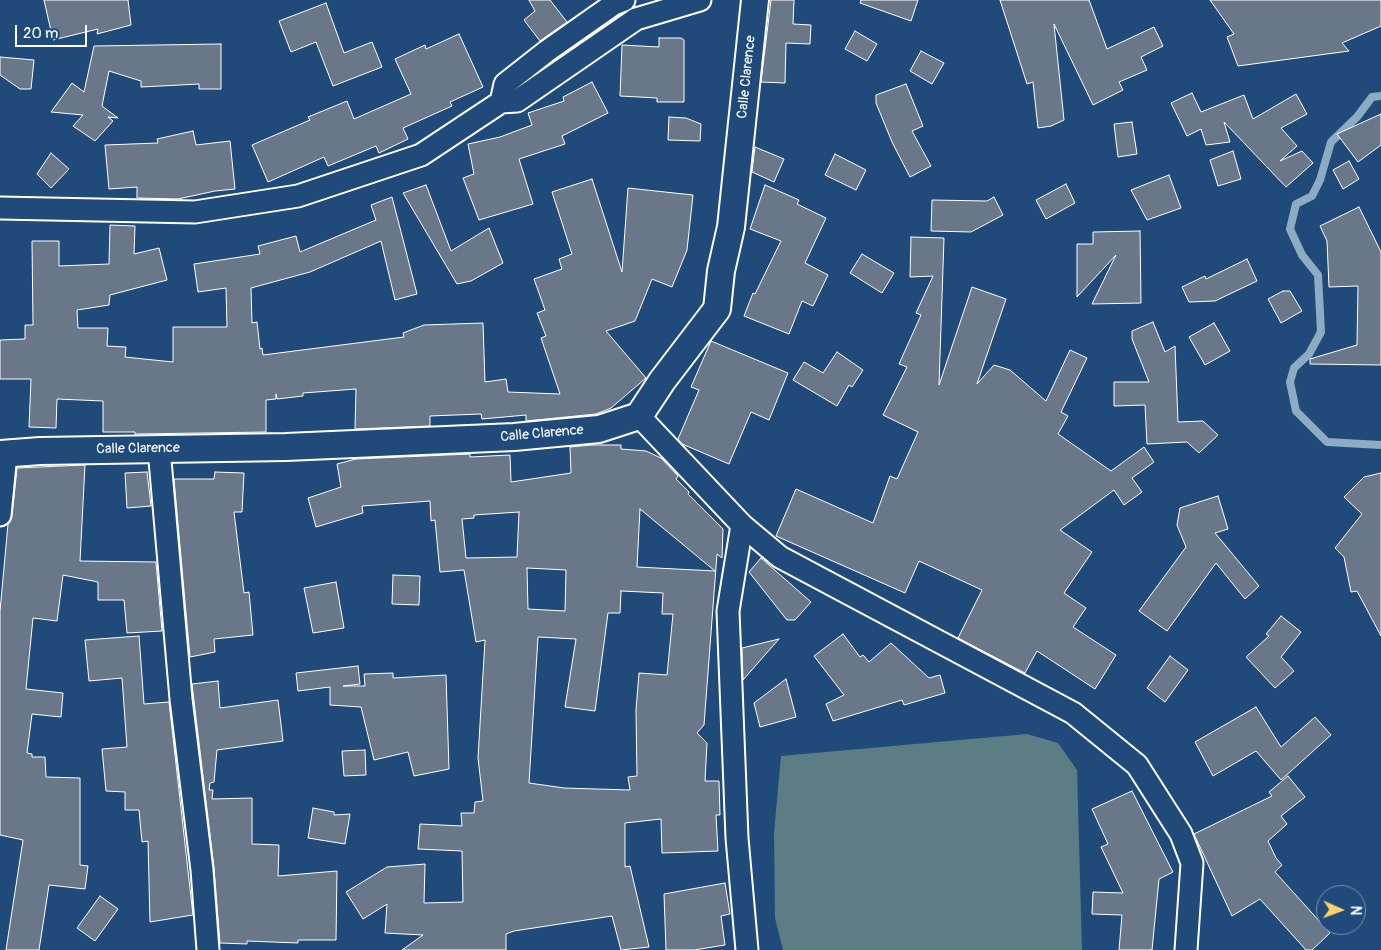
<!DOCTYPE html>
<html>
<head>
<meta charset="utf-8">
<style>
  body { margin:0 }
  #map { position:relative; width:1381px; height:950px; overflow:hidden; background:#1f4a7a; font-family:Pangolin,sans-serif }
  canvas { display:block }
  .north { position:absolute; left:1316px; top:885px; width:50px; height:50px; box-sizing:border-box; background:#1f4a7a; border:1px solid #7992af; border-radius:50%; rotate:92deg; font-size:14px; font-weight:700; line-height:20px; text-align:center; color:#fff }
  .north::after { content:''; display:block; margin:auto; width:18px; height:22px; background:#ffd166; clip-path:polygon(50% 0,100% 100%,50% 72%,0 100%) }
  .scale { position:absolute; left:15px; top:25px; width:72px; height:22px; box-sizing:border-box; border:2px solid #fff; border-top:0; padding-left:6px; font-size:15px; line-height:18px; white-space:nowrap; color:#fff; -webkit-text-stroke:4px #1f4a7a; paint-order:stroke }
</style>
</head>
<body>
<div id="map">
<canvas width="1381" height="950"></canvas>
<div class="north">N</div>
<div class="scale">20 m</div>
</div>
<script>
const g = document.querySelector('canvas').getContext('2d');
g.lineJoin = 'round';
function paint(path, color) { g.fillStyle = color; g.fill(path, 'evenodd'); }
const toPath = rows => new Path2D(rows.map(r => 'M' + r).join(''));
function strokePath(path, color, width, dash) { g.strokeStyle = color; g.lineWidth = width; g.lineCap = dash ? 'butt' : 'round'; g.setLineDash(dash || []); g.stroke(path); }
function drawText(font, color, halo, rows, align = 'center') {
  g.font = font + ' Pangolin,sans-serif'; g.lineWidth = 4; g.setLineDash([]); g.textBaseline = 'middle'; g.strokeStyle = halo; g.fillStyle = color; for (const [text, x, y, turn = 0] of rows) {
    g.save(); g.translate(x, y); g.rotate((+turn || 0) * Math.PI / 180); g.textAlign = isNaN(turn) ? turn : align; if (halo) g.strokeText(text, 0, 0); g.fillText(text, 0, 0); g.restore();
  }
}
paint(toPath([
  [1027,734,1058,743,1077,770,1082,950,783,950,775,918,774,833,781,756]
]), '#5a7e84');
strokePath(toPath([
  [1381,96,1372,97,1357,117,1331,142,1320,180,1312,196,1296,204,1290,229,1302,255,1318,275,1321,332,1309,354,1294,368,1290,382,1296,411,1327,442,1381,445]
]), '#8bacc2', 8);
const building = toPath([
  [44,0,128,0,131,25,97,34,98,29,53,40,44,0],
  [529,0,550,0,567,22,540,41,524,20,535,11,529,0],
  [771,0,794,0,793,24,811,25,810,44,786,43,785,83,761,82,771,0],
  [861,0,918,0,911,21,860,3,861,0],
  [1000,0,1089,0,1107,49,1154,27,1163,46,1141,57,1147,70,1119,82,1123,90,1093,105,1054,24,1064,120,1051,126,1038,128,1033,82,1027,84,1000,0],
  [1210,0,1381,0,1381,26,1342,43,1349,51,1238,66,1227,37,1234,34,1210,0],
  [326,3,344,53,372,42,382,67,333,86,316,42,291,52,279,21,326,3],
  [855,31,877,44,867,61,845,49,855,31],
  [459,34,483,87,450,102,452,106,403,128,408,139,379,153,376,146,328,166,324,157,268,182,252,145,310,120,308,117,347,101,354,119,411,94,395,59,425,45,426,49,459,34],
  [659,38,681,38,684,40,684,102,657,102,657,98,620,96,622,45,659,47,659,38],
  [221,44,221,89,199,89,199,84,141,87,141,81,109,71,102,106,118,118,108,117,113,121,95,141,73,126,83,115,51,112,72,83,84,92,94,46,221,44],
  [921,51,944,63,932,84,910,71,921,51],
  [0,57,34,60,31,89,20,89,0,75,0,57],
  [592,82,608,113,562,136,565,144,519,159,533,204,479,220,463,178,474,174,468,144,500,137,532,125,528,113,564,101,563,97,592,82],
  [906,84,923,126,912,131,931,166,910,177,892,142,876,103,876,95,906,84],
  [1192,93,1201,112,1244,95,1253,119,1296,94,1307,114,1281,128,1297,146,1280,161,1302,151,1313,163,1286,187,1224,122,1230,142,1206,145,1201,129,1187,136,1171,103,1192,93],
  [1381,114,1381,145,1358,162,1337,134,1381,114],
  [669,117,686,118,701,124,700,141,668,140,669,117],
  [1132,122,1137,154,1118,157,1114,124,1132,122],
  [193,131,196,145,230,141,235,189,215,191,178,199,137,198,137,187,109,189,105,145,158,143,157,139,193,131],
  [755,147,784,159,774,182,752,172,755,147],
  [1233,151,1241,179,1218,186,1210,160,1233,151],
  [51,153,69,169,51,188,37,174,51,153],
  [835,154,866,170,856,190,825,175,835,154],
  [1349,161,1359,179,1343,189,1333,170,1349,161],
  [1169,175,1181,208,1147,220,1131,190,1169,175],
  [592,179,622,272,628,188,693,195,687,250,672,287,652,279,635,321,606,331,646,378,611,408,596,414,526,421,526,415,482,419,481,414,430,416,430,426,355,429,356,389,303,393,303,396,277,399,276,394,276,399,266,400,266,432,135,434,135,432,103,432,103,401,57,399,56,428,29,427,31,379,0,379,0,340,25,339,25,325,33,325,32,241,59,241,59,266,109,264,110,225,135,226,134,254,159,248,167,280,110,295,109,305,77,310,78,328,108,328,107,346,126,347,125,357,173,362,173,327,227,327,226,288,198,292,194,264,260,254,258,246,296,236,300,252,376,220,371,205,392,197,417,294,395,300,381,241,310,272,251,288,252,323,257,322,260,349,262,348,263,355,404,337,403,333,424,325,483,323,485,382,506,379,508,392,560,394,541,338,546,336,537,313,545,310,534,279,562,269,559,259,572,254,552,192,592,179],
  [1066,184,1075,203,1046,219,1036,200,1066,184],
  [426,185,451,251,489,228,503,263,471,281,457,284,403,193,426,185],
  [765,185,799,200,797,204,826,218,805,263,828,275,813,306,802,301,789,334,744,316,753,293,755,294,781,241,750,229,765,185],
  [994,197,1003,215,971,232,931,231,932,200,987,201,994,197],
  [1359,207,1381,252,1381,365,1310,364,1310,359,1357,345,1358,286,1329,287,1327,241,1320,226,1359,207],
  [1140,231,1141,303,1092,304,1116,255,1077,297,1077,244,1093,244,1093,232,1140,231],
  [911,237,944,238,939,385,972,287,1006,299,977,384,994,365,1010,370,1046,401,1070,350,1087,358,1061,412,1068,416,1058,434,1111,471,1144,447,1154,462,1132,478,1142,492,1124,505,1114,490,1060,530,1092,552,1064,593,1086,608,1073,627,1116,655,1095,689,1037,651,1025,673,958,638,982,590,919,561,905,593,776,536,796,489,873,523,890,476,897,479,918,432,883,415,907,367,899,364,921,315,916,313,933,276,910,277,911,237],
  [862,254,894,273,882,293,850,273,862,254],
  [1247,259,1257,281,1215,301,1189,302,1182,287,1205,276,1206,279,1247,259],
  [1283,291,1290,291,1302,311,1281,323,1268,299,1283,291],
  [1153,322,1165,352,1175,346,1178,422,1203,421,1218,435,1199,453,1187,442,1147,444,1145,405,1114,406,1114,382,1149,382,1132,339,1132,331,1153,322],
  [1214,323,1230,351,1205,365,1189,337,1214,323],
  [711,341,788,373,769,420,751,412,729,464,682,444,678,439,699,390,691,387,711,341],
  [837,352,863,370,852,387,849,385,837,406,793,380,804,362,823,373,837,352],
  [592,445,621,445,621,449,646,451,661,458,678,476,676,479,689,492,688,494,723,529,722,558,717,554,704,725,697,733,707,743,705,781,719,781,720,815,716,815,718,851,662,853,661,819,625,823,625,867,630,866,649,947,621,950,612,916,514,931,506,934,506,950,402,950,423,935,385,933,387,904,363,919,346,892,387,867,425,864,424,903,463,902,462,851,418,849,420,824,462,826,461,813,474,813,475,802,483,801,478,758,485,640,476,642,464,570,440,572,435,520,431,521,430,501,362,506,363,513,316,527,308,498,341,487,337,464,356,459,470,454,470,457,510,455,511,482,571,473,570,447,592,445],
  [640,509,715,571,637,567,640,509],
  [519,512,517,557,466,558,462,519,474,518,474,515,519,512],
  [527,568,566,570,565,611,528,609,527,568],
  [621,591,663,593,662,614,673,614,667,675,639,673,636,710,637,776,628,777,630,790,564,788,529,783,538,637,576,639,565,707,595,711,608,613,620,613,621,591],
  [85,465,80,561,156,562,162,631,127,633,124,600,98,600,98,582,63,575,57,621,33,618,26,689,63,693,61,717,32,714,27,753,32,754,32,757,45,757,46,777,80,778,80,865,88,866,85,889,49,885,39,950,6,950,23,840,0,835,0,611,8,524,12,516,17,468,85,465],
  [147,472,151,506,127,508,125,473,147,472],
  [215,472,244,473,242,512,234,512,244,593,249,592,253,635,214,639,215,652,190,657,174,479,214,479,215,472],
  [1381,473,1381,636,1357,591,1351,592,1344,557,1335,548,1362,514,1344,497,1364,477,1381,473],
  [1218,496,1228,529,1215,533,1259,586,1245,599,1216,563,1167,631,1139,611,1186,547,1177,525,1180,508,1218,496],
  [761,558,811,602,795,620,787,620,749,572,761,558],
  [393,575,420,576,419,605,392,604,393,575],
  [336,582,344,628,313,633,304,588,336,582],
  [1281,616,1301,632,1281,657,1294,671,1275,688,1246,657,1269,636,1266,634,1281,616],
  [843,634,860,657,863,655,869,662,891,643,929,678,940,675,945,693,904,705,902,700,833,721,826,704,844,695,814,656,843,634],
  [139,636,144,704,169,702,193,915,150,922,148,841,142,842,139,810,125,810,125,792,106,791,102,749,127,747,122,678,89,681,85,640,139,636],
  [779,639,743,680,742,648,779,639],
  [1170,656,1188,670,1165,702,1147,688,1170,656],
  [358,666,360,684,343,686,365,686,364,674,393,673,393,678,446,675,449,769,414,776,408,752,374,760,361,707,330,705,330,687,298,691,296,673,358,666],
  [786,679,796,717,760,727,754,703,786,679],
  [218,681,220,708,278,700,283,741,217,750,214,782,210,783,209,790,213,790,212,799,252,798,252,844,279,845,278,876,337,871,336,940,298,940,298,943,247,941,247,944,220,943,214,868,192,684,218,681],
  [1256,707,1281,747,1315,717,1331,735,1281,780,1256,751,1213,776,1195,742,1256,707],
  [365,750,366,775,344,776,342,751,365,750],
  [1288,776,1305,797,1281,816,1287,824,1268,841,1276,858,1282,865,1275,872,1330,933,1312,950,1306,950,1260,899,1232,916,1194,834,1272,796,1269,792,1288,776],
  [1132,791,1173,872,1159,879,1152,950,1119,950,1122,915,1092,914,1093,892,1123,893,1101,847,1108,844,1092,809,1132,791],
  [313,808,334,812,334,815,350,814,345,844,308,838,313,808],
  [725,883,730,914,721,916,725,945,694,950,666,950,664,894,725,883],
  [100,896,118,909,95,941,77,928,100,896]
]);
paint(building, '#6a7788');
strokePath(building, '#fff', 1);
const minor = toPath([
  [501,102,505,84,547,51,614,4,624,0],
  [0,208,195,212,298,196,421,155,501,102,517,101,636,19,700,0],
  [639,416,742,525,780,557,1073,713,1137,765,1181,834,1192,863,1186,950],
  [159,449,181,699,202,870,208,950],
  [0,515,6,454],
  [742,525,728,611,737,838,747,950]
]);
const tertiary = toPath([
  [0,454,40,451,286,447,514,437,599,429,639,416,662,381,717,309,721,271,731,227,755,0]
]);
strokePath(minor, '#fff', 25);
strokePath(tertiary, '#fff', 30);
strokePath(minor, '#1f4a7a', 21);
strokePath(tertiary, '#1f4a7a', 26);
drawText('14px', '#fff', '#1f4a7a', [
  ["Calle Clarence",747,77,-84],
  ["Calle Clarence",542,434,-5],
  ["Calle Clarence",138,449,-1]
]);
</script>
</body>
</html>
